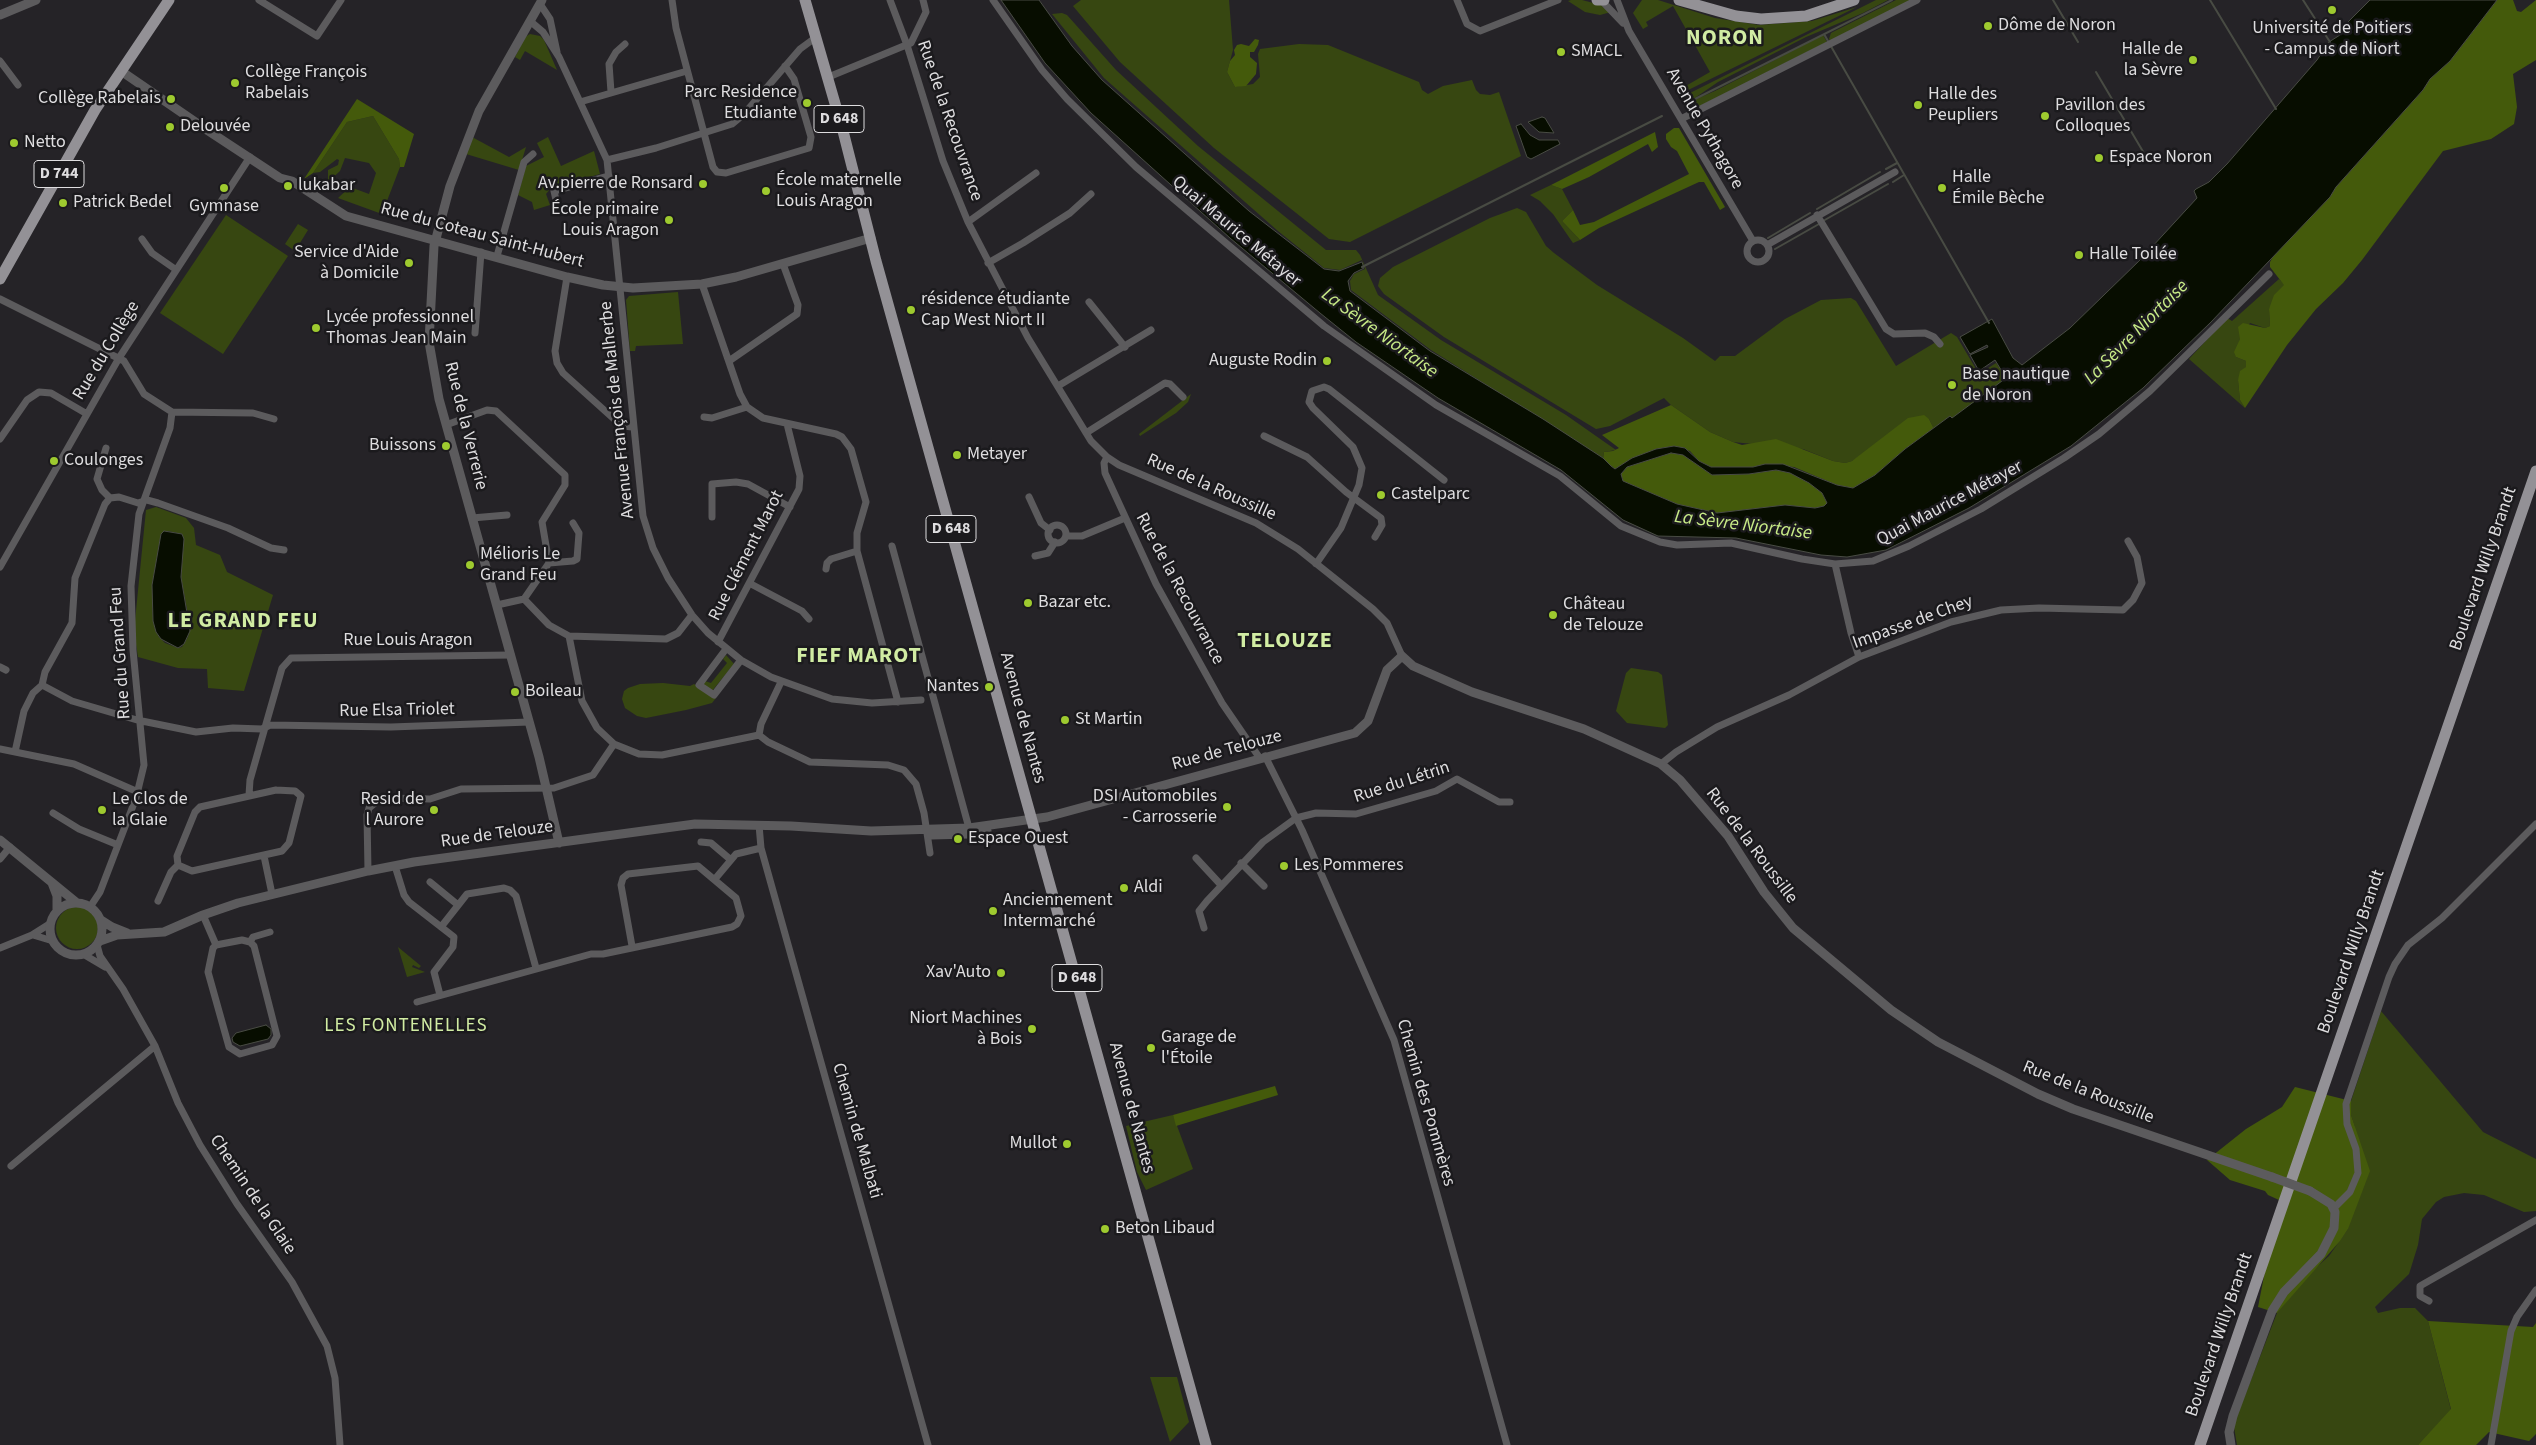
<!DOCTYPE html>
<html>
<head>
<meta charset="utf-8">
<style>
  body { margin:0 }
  canvas { display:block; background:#252327 }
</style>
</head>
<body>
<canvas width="2536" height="1445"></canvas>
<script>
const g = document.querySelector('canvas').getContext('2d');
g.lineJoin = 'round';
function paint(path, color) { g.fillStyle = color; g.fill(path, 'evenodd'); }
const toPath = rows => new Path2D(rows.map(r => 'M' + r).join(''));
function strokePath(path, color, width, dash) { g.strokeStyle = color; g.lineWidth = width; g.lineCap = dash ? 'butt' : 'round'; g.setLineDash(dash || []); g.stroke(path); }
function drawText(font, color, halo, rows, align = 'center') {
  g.font = font + ' "Source Sans 3",sans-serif'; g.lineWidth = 5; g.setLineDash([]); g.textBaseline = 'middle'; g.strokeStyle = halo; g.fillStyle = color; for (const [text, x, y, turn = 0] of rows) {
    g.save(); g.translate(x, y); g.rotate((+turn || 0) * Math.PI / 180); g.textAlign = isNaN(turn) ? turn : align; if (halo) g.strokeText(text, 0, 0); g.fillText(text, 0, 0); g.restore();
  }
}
paint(toPath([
  [1081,0,1229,0,1233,50,1227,72,1235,87,1253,84,1260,77,1258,54,1260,49,1299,44,1328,45,1419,82,1422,90,1428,94,1443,86,1472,80,1476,90,1480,94,1490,95,1499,92,1521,156,1350,242,1329,239,1214,148,1120,62,1073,6],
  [1571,0,1582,0,1601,5,1611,12,1600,15,1585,12,1568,1],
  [1642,0,1658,0,1715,18,1759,25,1812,21,1857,7,1680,94,1674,84,1680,81,1684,87,1710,72,1673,6,1646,22,1648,26,1643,29,1633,13],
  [1876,0,1888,0,1863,13,1806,37,1718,82,1689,102,1715,91,1823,35,1827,42,1690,111,1685,103,1682,97],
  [1896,0,1911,0,1830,41,1829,39,1831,33],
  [1062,13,1067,15,1116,70,1198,146,1326,250,1356,250,1360,255,1378,295,1441,340,1566,415,1616,450,1604,452,1603,458,1431,350,1351,290,1350,281,1354,274,1365,269,1362,260,1340,270,1324,268,1278,231,1104,78,1052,14],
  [530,34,540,36,544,40,557,70,525,51,520,60,515,57,525,37],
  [373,116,399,159,400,167,382,214,338,198,350,187,369,194,376,173,369,163,345,158,340,171,328,182,328,170,338,165,339,160,337,159,320,172,313,173,347,122],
  [472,137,509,157,526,147,519,170,466,154],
  [548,137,561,166,594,151,600,174,551,188,546,194,550,205,534,210,532,202,518,195,526,166,544,157,537,143],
  [1551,185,1562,189,1573,210,1562,221,1580,240,1573,243,1553,214,1540,201,1530,195],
  [1517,208,1526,212,1546,246,1554,253,1597,285,1683,338,1715,361,1720,356,1735,356,1785,319,1821,300,1851,298,1856,301,1896,366,1951,333,1957,337,1979,374,1996,363,2006,378,1952,419,1950,416,1934,429,1929,419,1926,418,1852,461,1845,463,1833,461,1803,449,1733,442,1710,432,1671,405,1664,398,1610,426,1596,429,1444,337,1384,294,1378,286,1380,278,1393,267,1490,218],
  [226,215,288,256,223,354,160,313],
  [298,224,308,230,295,251,285,244],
  [2279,279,2285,285,2269,309,2270,326,2265,328,2250,323,2240,339,2236,357,2246,361,2246,367,2238,380,2240,400,2245,408,2189,359,2227,318,2232,321],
  [678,292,683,344,636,346,635,351,630,351,626,300,629,296],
  [1191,394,1188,402,1176,413,1140,436,1139,434],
  [156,507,186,518,194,528,196,545,220,555,227,572,273,595,244,691,208,688,207,669,178,668,138,657,134,631,146,510],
  [168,531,182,534,184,540,181,577,190,625,188,637,182,647,178,648,165,643,159,637,153,621,152,585,161,534],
  [726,655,734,664,712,691,703,685,705,681,711,683,727,663,723,659],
  [1631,668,1658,672,1662,675,1668,725,1665,728,1627,723,1616,711,1626,673],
  [663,683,690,686,694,684,716,698,712,703,686,710,646,718,637,716,625,708,622,699,624,691,628,688,640,684],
  '56 928a21 21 0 1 1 42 0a21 21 0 1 1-42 0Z',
  [398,947,421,966,419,968,413,965,412,967,425,972,407,977],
  [2381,1011,2483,1132,2536,1159,2536,1211,2524,1212,2484,1195,2464,1193,2444,1197,2436,1202,2422,1219,2418,1245,2409,1274,2375,1307,2378,1313,2400,1308,2415,1308,2428,1321,2451,1410,2418,1445,2237,1445,2234,1427,2237,1416,2277,1313,2308,1275,2329,1256,2348,1229,2355,1127,2351,1115,2351,1101],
  [1173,1115,1193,1169,1146,1190,1137,1172,1126,1126],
  [1150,1377,1177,1377,1189,1422,1170,1442]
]), '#374711');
paint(toPath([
  [2497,0,2513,0,2517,11,2521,12,2536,0,2536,60,2513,74,2517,107,2514,124,2491,139,2443,151,2362,260,2343,283,2316,309,2287,345,2245,408,2240,400,2238,380,2240,371,2246,367,2246,361,2236,357,2234,352,2240,339,2238,327,2243,323,2265,328,2270,326,2269,309,2274,295,2284,285,2270,267,2270,262,2276,252,2330,197,2336,187,2423,90,2430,79,2450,61],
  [1255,39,1259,40,1258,45,1254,52,1250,52,1250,57,1257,63,1256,74,1246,86,1235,87,1227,72,1230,61,1235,55,1234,50,1237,45,1241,44,1249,46],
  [357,99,414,134,404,167,400,167,399,159,373,116,347,122,313,173,304,179],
  [1674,128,1679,128,1725,207,1720,210,1704,182,1699,182,1599,228,1580,240,1562,221,1573,210,1580,225,1594,222,1689,174,1677,151,1671,147,1666,139,1666,134],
  [1655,132,1658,147,1652,152,1648,144,1589,177,1562,189,1551,185],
  [1671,405,1710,432,1733,442,1742,445,1776,439,1833,461,1845,463,1852,461,1908,418,1924,415,1929,419,1934,429,1905,449,1875,475,1853,488,1837,485,1794,467,1765,464,1753,467,1711,467,1699,461,1690,451,1674,446,1656,449,1615,469,1603,459,1604,452,1613,451,1619,448,1602,435],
  [1671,453,1683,455,1712,475,1749,474,1776,470,1790,473,1809,483,1822,493,1827,503,1824,506,1815,508,1785,505,1717,513,1677,504,1623,481,1621,474,1627,467],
  [1275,1086,1278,1095,1176,1126,1173,1115],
  [2295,1087,2351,1101,2351,1115,2370,1171,2348,1229,2340,1241,2277,1313,2258,1307,2279,1200,2268,1195,2265,1191,2230,1180,2207,1160,2246,1129,2282,1107],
  [2428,1321,2533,1327,2536,1323,2536,1434,2529,1441,2489,1432,2476,1445,2418,1445,2451,1409]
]), '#445a0b');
const water = toPath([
  [1001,0,1039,0,1072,46,1102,80,1249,211,1324,269,1339,271,1362,262,1364,268,1354,273,1348,281,1350,291,1430,351,1543,419,1603,458,1611,466,1615,469,1632,458,1656,449,1674,446,1685,448,1699,461,1711,467,1753,467,1765,464,1783,464,1837,485,1853,488,1875,475,1905,449,1950,416,1952,418,2006,378,1995,360,1979,371,1970,355,1988,347,1987,345,1970,354,1960,337,1992,319,2013,358,2022,365,2070,328,2140,260,2197,198,2194,191,2196,189,2209,182,2227,164,2317,60,2329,42,2340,35,2341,29,2370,0,2497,0,2450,61,2430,79,2423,90,2336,187,2330,197,2211,322,2143,388,2071,446,1969,508,1886,550,1847,557,1821,555,1736,538,1658,536,1623,520,1561,470,1438,398,1356,342,1320,313,1230,238,1091,113,1045,63,1001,0],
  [1671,453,1683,455,1712,475,1749,474,1776,470,1790,473,1809,483,1822,493,1827,503,1824,506,1815,508,1785,505,1717,513,1677,504,1623,481,1621,474,1627,467,1671,453],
  [1542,117,1545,118,1554,133,1539,132,1528,122,1542,117],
  [1521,124,1530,135,1539,140,1558,140,1560,144,1531,159,1527,157,1516,126,1521,124],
  [164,531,182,534,184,539,181,577,190,631,184,644,178,648,161,639,156,632,153,621,152,585,161,534,164,531],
  [266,1025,271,1029,271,1035,268,1039,240,1046,233,1042,232,1038,236,1033,266,1025]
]);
paint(water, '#070d00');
strokePath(water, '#484b43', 1);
strokePath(toPath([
  [2053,0,2078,42],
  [2210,0,2276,109],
  [2303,0,2330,42],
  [1824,34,1989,323],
  [2096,72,2148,160],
  [1689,102,1892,0],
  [1886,169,1897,163],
  [1893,182,1904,175],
  [1817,209,1880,172],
  [1823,221,1888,184],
  [1768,238,1810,213],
  [1775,249,1819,224],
  [1362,267,1662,116]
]), '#484b43', 2);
strokePath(toPath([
  [259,0,317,36,341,0],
  [672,0,676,28,713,167,717,172,726,173,809,148,811,137,794,79,785,66],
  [890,0,907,45,943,161,968,222,1028,338,1091,441,1107,457,1119,465,1256,523,1298,549,1373,609,1387,623,1402,656],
  [993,0,1042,70,1067,99,1136,167,1324,326,1436,405,1560,476,1621,526,1660,542,1677,545,1731,543,1802,559,1835,564,1873,561,1909,546,1981,509,2064,458,2099,434,2150,391,2269,274],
  [1457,0,1467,24,1480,31,1558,0],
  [1601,0,1623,23],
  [1617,0,1629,31,1753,241],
  [540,4,550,19,557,52],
  [530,21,543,32,559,57,607,160,643,516,653,548,668,578,692,615,708,633,741,660,771,677,832,699,872,703,921,700],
  [0,61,18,85],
  [826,78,911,43,926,12,923,0],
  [611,92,609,64,616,52,625,44],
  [580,102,687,71],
  [1681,119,1917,0],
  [607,160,656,148,732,124,744,114,800,49,815,38],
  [556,200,554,191,609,176],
  [1817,215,1886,329,1894,334,1925,333,1934,337,1940,344],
  [968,222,1036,173],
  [142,239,152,253,175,269],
  '1747 251a11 11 0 1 1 22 0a11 11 0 1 1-22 0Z',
  [1767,245,1895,172],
  [497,256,524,162,533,154],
  [988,263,1023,243,1070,213,1091,194],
  [567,277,555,351,557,363,563,373,614,419,624,426,632,427],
  [702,284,740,394,747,407,763,418,836,434,842,437,851,449,866,502,857,533,857,551,898,702],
  [0,299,124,361,144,394,172,412,170,428,139,514,131,586,133,650,144,765,136,798,100,892,90,907],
  [1089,302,1125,347],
  [475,333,481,252],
  [729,361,797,314,798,305,783,264],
  [1058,386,1151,330],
  [172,412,253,413,274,419],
  [704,417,712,418,747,407],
  [446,425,487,410,496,411,565,475,565,485,542,522,549,563,524,599],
  [1086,433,1165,383,1170,384,1183,397],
  [1264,436,1307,457,1346,492,1381,518,1382,525,1375,537],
  [0,439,27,400,39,392,51,393,87,414],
  [106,448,97,479,102,490,110,498],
  [1107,457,1104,463,1105,473,1156,584,1222,703,1259,757],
  [1029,497,1041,523,1050,530],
  [712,517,712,484,736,482,748,484,790,507],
  [472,518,507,515],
  '1048 534a9 9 0 1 1 18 0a9 9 0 1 1-18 0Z',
  [1066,536,1082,536,1125,518],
  [892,546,969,828],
  [1035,556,1048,553,1055,542],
  [549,563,573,561,577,559,579,533,573,523],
  [1316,564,1341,528,1359,485,1362,468,1353,447,1313,408,1309,402,1312,391,1324,387,1329,389,1444,480],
  [1835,564,1851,633,1859,657],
  [0,567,119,358,250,157],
  [826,569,827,563,831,559,857,551],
  [751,584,802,611,809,619],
  [497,605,524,599,549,625,569,636,666,639,678,633,692,615],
  [569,636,582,701,597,728,614,744,639,754,662,755,759,735],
  [718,642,799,489,800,476,787,424],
  [726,649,699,685,714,695,741,660],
  [0,667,6,670],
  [42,685,72,701,137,720,196,732,233,728,262,729,270,725,391,727,529,722],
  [759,735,768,742,810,762,888,765,904,770,916,784,924,813,930,853],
  [759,735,761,724,781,682],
  [0,749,74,764,138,792],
  [15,752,24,711,33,693,42,685,45,672,72,623,75,578,105,504,110,498,119,497,138,503,147,500,158,503,228,528,271,548,284,550],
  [1265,756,1302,830,1394,1040,1507,1445],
  [1661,764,1676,752,1717,727,1789,695,1859,657,1951,622,2001,610,2039,608,2123,610,2133,600,2142,583,2137,557,2128,541],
  [276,790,295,791,301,796,289,843,282,851,192,871,178,865,177,856,195,812,200,807,276,790],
  [249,795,250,780,282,668,291,658,511,655],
  [53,813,79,829,118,845],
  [759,825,761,848,928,1445],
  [701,842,711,843,731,860],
  [264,856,272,894],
  [1196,858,1221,885],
  [0,859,10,847],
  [1241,863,1264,886],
  [395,866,404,895,409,902,454,937,453,947,434,972,440,995],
  [368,871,367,815,369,808,375,803,388,798,430,799,461,789,554,788,593,775,614,744],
  [715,879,736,854,761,848],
  [430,882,458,905],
  [158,901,171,872,178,865],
  [203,915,216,945],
  [441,927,467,894,504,888,510,890,516,896,536,968],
  [1204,928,1199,911,1207,901,1263,842,1296,818,1316,813,1356,814,1436,791,1457,779,1499,802,1510,802],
  [33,935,53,941],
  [242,940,250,942,254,946,277,1036,272,1045,240,1054,229,1047,208,972,213,948,216,945,242,940],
  [250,942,253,937,270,932],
  [97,945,100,956,123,989,155,1046,178,1103,200,1145,237,1204,292,1282,327,1346,335,1378,340,1445],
  [0,948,32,935,51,923],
  [83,954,105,967],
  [417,1002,591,954,603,954,732,927,737,924,741,916,736,898,698,866,628,874,623,878,621,885,632,946],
  [11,1166,155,1046],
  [2334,1208,2350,1192,2358,1173,2356,1149,2347,1124,2346,1104,2389,977,2395,964,2408,945,2442,918,2536,824],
  [2429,1301,2420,1296,2420,1286,2536,1220],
  [2491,1445,2511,1331,2517,1317,2536,1290]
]), '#5c5b5d', 7);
strokePath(toPath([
  [542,0,479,111,450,186,434,246,429,342,439,399,539,757,559,843],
  [0,15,36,0],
  [121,71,207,130,280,178,292,181,346,216,567,277,603,285,633,288,702,284,736,277,871,238],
  [931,835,969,834,987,831],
  [0,840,77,903],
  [52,883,57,896,57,911],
  '50 929a26 26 0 1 1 52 0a26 26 0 1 1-52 0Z',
  [101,920,112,927,127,933],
  [100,941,117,935,164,932,203,915,238,903,368,871,414,862,695,824,791,826,871,831,969,828,1047,817,1355,733,1368,721,1387,670,1402,656,1413,666,1472,692,1584,729,1661,764,1680,780,1728,836,1764,892,1793,928,1891,1010,1938,1042,2038,1094,2073,1109,2272,1177],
  [2231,1445,2229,1432,2233,1416,2272,1311,2284,1292,2321,1254,2334,1228,2335,1212,2331,1204,2310,1191]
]), '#5c5b5d', 9);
strokePath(toPath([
  [805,0,843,131,876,261,1206,1445],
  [1597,0,1604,0],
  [1679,0,1736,16,1761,19,1806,16,1854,0],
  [0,279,95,110,169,0],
  [2200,1445,2536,471]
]), '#939196', 11);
strokePath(toPath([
  [2272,1177,2310,1191]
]), '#5c5b5d', 9);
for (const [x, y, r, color] of [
  [2332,10,5,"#9eca2f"],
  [1988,26,5,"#9eca2f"],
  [1561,52,5,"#9eca2f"],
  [2193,60,5,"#9eca2f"],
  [235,83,5,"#9eca2f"],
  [171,99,5,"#9eca2f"],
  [807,103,5,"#9eca2f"],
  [1918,105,5,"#9eca2f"],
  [2045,116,5,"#9eca2f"],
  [170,127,5,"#9eca2f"],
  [14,143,5,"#9eca2f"],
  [2099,158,5,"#9eca2f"],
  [703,184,5,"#9eca2f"],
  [288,186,5,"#9eca2f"],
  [224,188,5,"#9eca2f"],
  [1942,188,5,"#9eca2f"],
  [766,191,5,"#9eca2f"],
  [63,203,5,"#9eca2f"],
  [669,220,5,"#9eca2f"],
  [2079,255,5,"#9eca2f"],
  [409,263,5,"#9eca2f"],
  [911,310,5,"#9eca2f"],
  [316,328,5,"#9eca2f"],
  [1327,361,5,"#9eca2f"],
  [1952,385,5,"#9eca2f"],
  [446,446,5,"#9eca2f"],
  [957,455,5,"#9eca2f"],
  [54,461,5,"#9eca2f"],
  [1381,495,5,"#9eca2f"],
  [470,565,5,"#9eca2f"],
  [1028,603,5,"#9eca2f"],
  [1553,615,5,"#9eca2f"],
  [989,687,5,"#9eca2f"],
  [515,692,5,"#9eca2f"],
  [1065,720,5,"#9eca2f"],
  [1227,807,5,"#9eca2f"],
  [102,810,5,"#9eca2f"],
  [434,810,5,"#9eca2f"],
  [958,839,5,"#9eca2f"],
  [1284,866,5,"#9eca2f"],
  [1124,888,5,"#9eca2f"],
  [993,911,5,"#9eca2f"],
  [1001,973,5,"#9eca2f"],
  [1032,1029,5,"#9eca2f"],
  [1151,1048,5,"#9eca2f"],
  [1067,1144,5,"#9eca2f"],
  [1105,1229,5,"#9eca2f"]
]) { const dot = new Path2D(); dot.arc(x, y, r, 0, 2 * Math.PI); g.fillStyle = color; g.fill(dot); strokePath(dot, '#1b1a1d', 2); }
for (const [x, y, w] of [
  [839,119,50],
  [59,174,50],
  [951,529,50],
  [1077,978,50]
]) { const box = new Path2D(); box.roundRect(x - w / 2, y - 13.5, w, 27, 4); g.fillStyle = '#1b1a1d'; g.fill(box); strokePath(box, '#dedddf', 1); }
drawText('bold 16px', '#dedddf', null, [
  ["D 648",839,119],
  ["D 744",59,174],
  ["D 648",951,529],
  ["D 648",1077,978]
]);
drawText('18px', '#dedddf', '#1b1a1d', [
  ["Dôme de Noron",1998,26],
  ["Université de Poitiers",2332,29,"center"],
  ["- Campus de Niort",2332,50,"center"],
  ["Halle de",2183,50,"right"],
  ["la Sèvre",2183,71,"right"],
  ["SMACL",1571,52],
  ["Collège François",245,73],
  ["Rabelais",245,94],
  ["Parc Residence",797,93,"right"],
  ["Etudiante",797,114,"right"],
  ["Halle des",1928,95],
  ["Peupliers",1928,116],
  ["Collège Rabelais",161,99,"right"],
  ["Pavillon des",2055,106],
  ["Colloques",2055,127],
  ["Delouvée",180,127],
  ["Netto",24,143],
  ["Espace Noron",2109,158],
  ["Halle",1952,178],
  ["Émile Bèche",1952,199],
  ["École maternelle",776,181],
  ["Louis Aragon",776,202],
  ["Av.pierre de Ronsard",693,184,"right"],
  ["lukabar",298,186],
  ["Patrick Bedel",73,203],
  ["Gymnase",224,207,"center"],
  ["École primaire",659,210,"right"],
  ["Louis Aragon",659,231,"right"],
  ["Service d'Aide",399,253,"right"],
  ["à Domicile",399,274,"right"],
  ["Halle Toilée",2089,255],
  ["résidence étudiante",921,300],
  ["Cap West Niort II",921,321],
  ["Lycée professionnel",326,318],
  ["Thomas Jean Main",326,339],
  ["Auguste Rodin",1317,361,"right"],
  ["Base nautique",1962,375],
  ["de Noron",1962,396],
  ["Buissons",436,446,"right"],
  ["Metayer",967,455],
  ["Coulonges",64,461],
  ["Castelparc",1391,495],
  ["Mélioris Le",480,555],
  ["Grand Feu",480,576],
  ["Bazar etc.",1038,603],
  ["Château",1563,605],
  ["de Telouze",1563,626],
  ["Nantes",979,687,"right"],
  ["Boileau",525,692],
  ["St Martin",1075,720],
  ["DSI Automobiles",1217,797,"right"],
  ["- Carrosserie",1217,818,"right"],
  ["Le Clos de",112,800],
  ["la Glaie",112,821],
  ["Resid de",424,800,"right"],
  ["l Aurore",424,821,"right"],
  ["Espace Ouest",968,839],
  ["Les Pommeres",1294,866],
  ["Aldi",1134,888],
  ["Anciennement",1003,901],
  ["Intermarché",1003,922],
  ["Xav'Auto",991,973,"right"],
  ["Niort Machines",1022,1019,"right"],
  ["à Bois",1022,1040,"right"],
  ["Garage de",1161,1038],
  ["l'Étoile",1161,1059],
  ["Mullot",1057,1144,"right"],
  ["Beton Libaud",1115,1229]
], 'left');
drawText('18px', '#dedddf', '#1b1a1d', [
  ["Rue de la Recouvrance",949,121,71],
  ["Avenue Pythagore",1704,129,60],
  ["Quai Maurice Métayer",1236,232,40],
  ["Rue du Coteau Saint-Hubert",482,236,15],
  ["Rue du Collège",107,351,-59],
  ["Avenue François de Malherbe",618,410,-96],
  ["Rue de la Verrerie",465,426,76],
  ["Rue de la Roussille",1211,488,24],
  ["Quai Maurice Métayer",1950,504,-28],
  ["Rue Clément Marot",747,556,-63],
  ["Boulevard Willy Brandt",2484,569,-71],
  ["Rue de la Recouvrance",1179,589,62],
  ["Impasse de Chey",1913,623,-20],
  ["Rue Louis Aragon",408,641],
  ["Rue du Grand Feu",121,653,-94],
  ["Rue Elsa Triolet",397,711,-1],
  ["Avenue de Nantes",1022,718,75],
  ["Rue de Telouze",1227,751,-15],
  ["Rue du Létrin",1402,783,-18],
  ["Rue de Telouze",497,835,-8],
  ["Rue de la Roussille",1751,846,53],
  ["Boulevard Willy Brandt",2352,952,-71],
  ["Rue de la Roussille",2088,1093,22],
  ["Chemin des Pommères",1425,1103,74],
  ["Avenue de Nantes",1131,1108,75],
  ["Chemin de Malbati",856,1131,74],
  ["Chemin de la Glaie",252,1195,56],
  ["Boulevard Willy Brandt",2220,1335,-71]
]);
drawText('italic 19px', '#c8eb87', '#1b1a1d', [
  ["La Sèvre Niortaise",2137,333,-45],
  ["La Sèvre Niortaise",1379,334,36],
  ["La Sèvre Niortaise",1743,526,7]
]);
g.letterSpacing = '1px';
drawText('19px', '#d1eca3', '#1b1a1d', [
  ["LES FONTENELLES",406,1027]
]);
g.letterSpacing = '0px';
g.letterSpacing = '1px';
drawText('bold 22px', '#d1eca3', '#1b1a1d', [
  ["NORON",1725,39],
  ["LE GRAND FEU",243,622],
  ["TELOUZE",1285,642],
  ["FIEF MAROT",859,657]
]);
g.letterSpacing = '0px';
</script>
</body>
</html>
